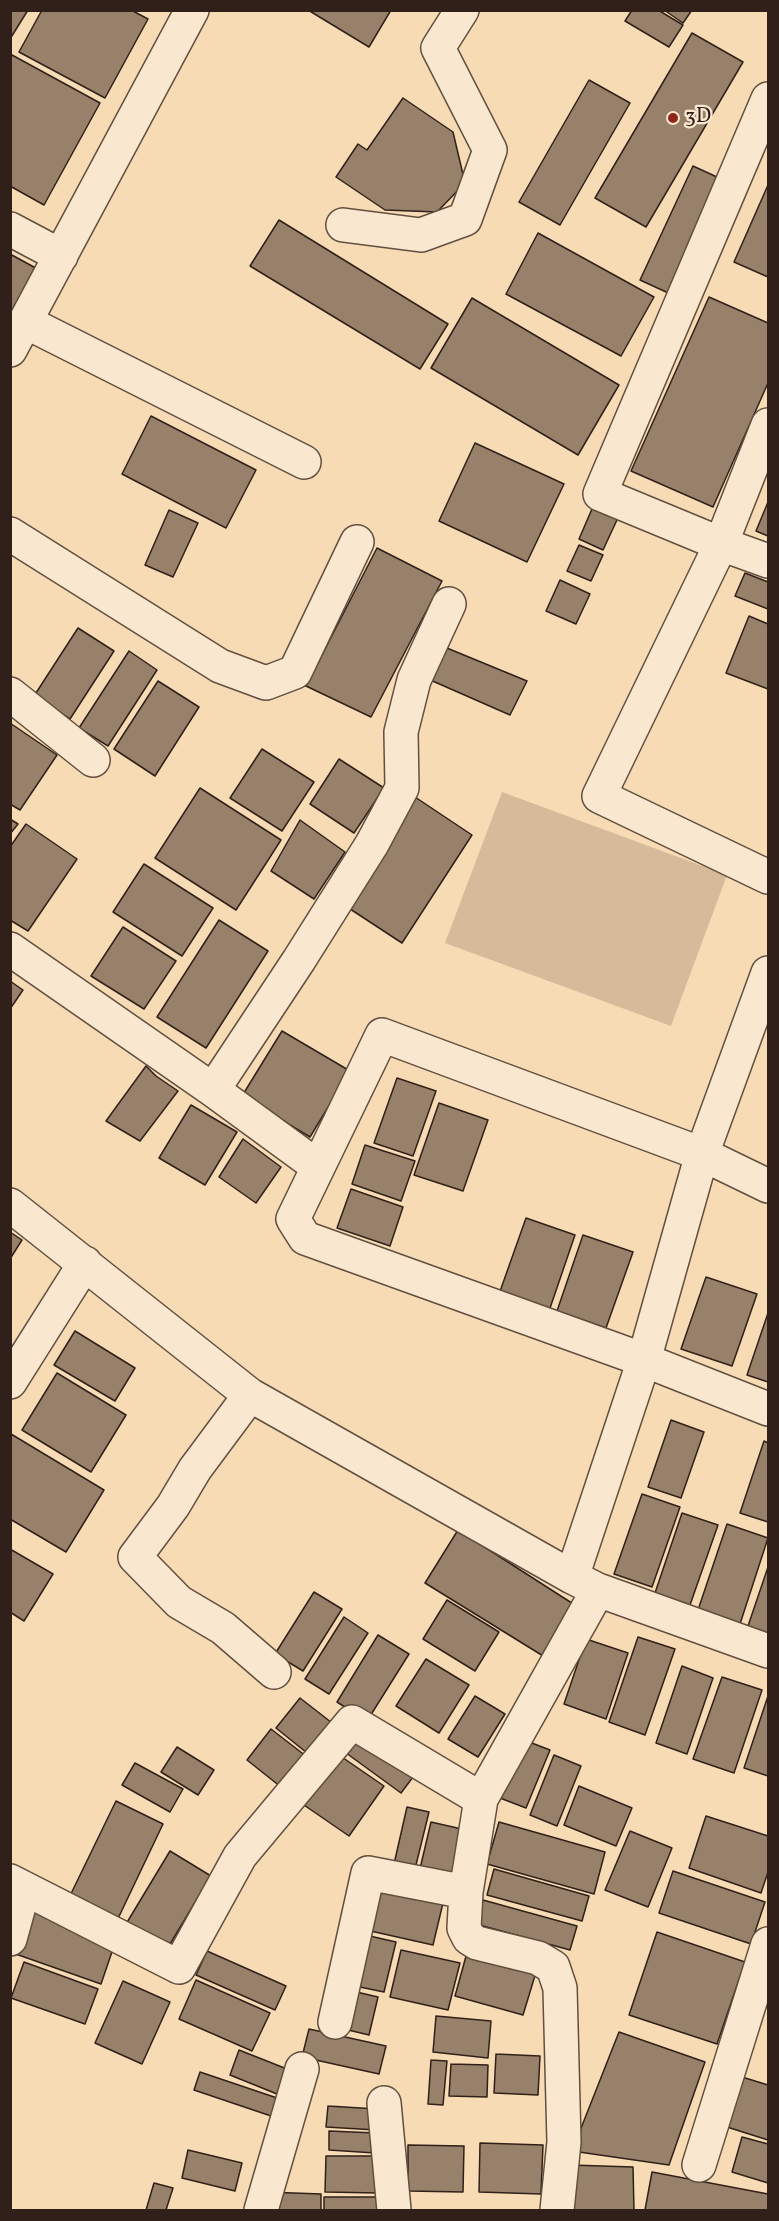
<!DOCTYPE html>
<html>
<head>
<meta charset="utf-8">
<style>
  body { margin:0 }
  #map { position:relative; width:779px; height:2221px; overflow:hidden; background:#f6dbb5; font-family:Vollkorn,serif }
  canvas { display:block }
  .frame { position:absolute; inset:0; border:12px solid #312019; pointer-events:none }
</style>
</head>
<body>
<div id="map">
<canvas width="779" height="2221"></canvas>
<div class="frame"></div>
</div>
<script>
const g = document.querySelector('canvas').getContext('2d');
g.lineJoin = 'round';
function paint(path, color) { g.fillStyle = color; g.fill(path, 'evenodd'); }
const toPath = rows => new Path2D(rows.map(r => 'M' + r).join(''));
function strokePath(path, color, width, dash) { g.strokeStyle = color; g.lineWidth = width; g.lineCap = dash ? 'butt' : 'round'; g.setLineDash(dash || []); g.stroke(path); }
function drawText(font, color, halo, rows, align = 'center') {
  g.font = font + ' Vollkorn,serif'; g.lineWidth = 4.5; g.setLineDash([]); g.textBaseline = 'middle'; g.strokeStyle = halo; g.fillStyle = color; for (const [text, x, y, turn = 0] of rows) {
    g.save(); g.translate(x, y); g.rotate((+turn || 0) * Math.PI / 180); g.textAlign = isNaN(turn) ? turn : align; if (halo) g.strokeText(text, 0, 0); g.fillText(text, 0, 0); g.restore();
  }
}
paint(toPath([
  [502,792,727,875,671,1026,445,943]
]), '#d5bb9a');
const building = toPath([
  [10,10,28,10,10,39,10,10],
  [42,10,131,10,148,19,105,98,19,52,42,10],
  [308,10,391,10,369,47,308,10],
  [632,10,658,10,683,25,669,47,625,21,632,10],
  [664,10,692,10,683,23,664,10],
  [692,33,743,62,646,227,595,198,692,33],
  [12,55,100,103,44,205,10,186,10,58,12,55],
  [589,80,630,103,560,225,519,202,589,80],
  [403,98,453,132,465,183,437,212,385,210,336,177,358,144,367,150,403,98],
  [693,166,730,183,677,297,640,280,693,166],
  [768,185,768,277,734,262,768,185],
  [279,220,448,324,420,369,250,266,279,220],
  [538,233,654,297,621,356,506,294,538,233],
  [10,254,43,272,10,332,10,254],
  [709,297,768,323,768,383,713,507,631,471,709,297],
  [472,298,619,385,578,455,431,368,472,298],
  [151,416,256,470,226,528,122,474,151,416],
  [475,443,564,484,527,562,439,521,475,443],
  [598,495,623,507,603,550,579,539,598,495],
  [768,502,768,536,756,531,768,502],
  [169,510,198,523,173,577,145,565,169,510],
  [579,545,603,555,591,581,567,571,579,545],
  [377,548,442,581,371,717,306,686,377,548],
  [745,573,768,582,768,609,735,596,745,573],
  [560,580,590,594,576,624,546,611,560,580],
  [749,616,768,624,768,689,726,673,749,616],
  [78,628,114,651,70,719,34,696,78,628],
  [442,646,527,681,510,715,428,679,442,646],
  [129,651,157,670,108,746,79,728,129,651],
  [158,681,199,707,155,776,114,749,158,681],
  [10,723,57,755,20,810,10,804,10,723],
  [262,749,314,782,282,831,230,798,262,749],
  [339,759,384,788,354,833,310,804,339,759],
  [200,788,281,840,236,910,155,858,200,788],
  [412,795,472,835,402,943,341,903,412,795],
  [10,819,18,824,10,834,10,819],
  [300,820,345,852,314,899,271,871,300,820],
  [26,824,77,859,28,931,10,920,10,847,26,824],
  [144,864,213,908,182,956,113,912,144,864],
  [219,920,268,951,206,1048,157,1017,219,920],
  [123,927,176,961,144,1009,91,976,123,927],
  [10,981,23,990,10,1009,10,981],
  [282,1031,350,1071,310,1137,242,1096,282,1031],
  [146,1066,156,1076,178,1091,140,1141,106,1121,146,1066],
  [397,1078,436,1091,413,1156,374,1143,397,1078],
  [439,1103,488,1120,463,1191,414,1175,439,1103],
  [191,1105,237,1132,205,1185,159,1158,191,1105],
  [243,1139,281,1167,256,1203,219,1177,243,1139],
  [365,1145,415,1161,401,1201,352,1184,365,1145],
  [351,1189,403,1207,390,1246,337,1228,351,1189],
  [526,1218,575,1235,548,1314,498,1297,526,1218],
  [10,1232,22,1240,10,1259,10,1232],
  [583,1235,633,1252,606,1328,557,1311,583,1235],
  [706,1277,757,1294,732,1366,681,1349,706,1277],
  [768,1313,768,1382,747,1375,768,1313],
  [75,1331,135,1368,115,1401,54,1365,75,1331],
  [57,1373,126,1415,91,1472,22,1430,57,1373],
  [671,1420,704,1432,681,1498,648,1487,671,1420],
  [11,1434,104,1490,66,1552,10,1519,11,1434],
  [764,1441,768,1443,768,1522,740,1513,764,1441],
  [642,1494,680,1507,652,1587,614,1574,642,1494],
  [682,1513,718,1525,690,1605,655,1593,682,1513],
  [727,1524,768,1538,740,1624,698,1610,727,1524],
  [458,1530,578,1607,548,1659,425,1583,458,1530],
  [10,1549,53,1574,24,1621,10,1612,10,1549],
  [768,1567,768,1633,748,1626,768,1567],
  [314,1592,342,1609,303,1671,275,1654,314,1592],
  [447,1600,499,1632,475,1671,423,1639,447,1600],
  [344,1617,368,1633,329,1694,305,1679,344,1617],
  [378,1635,409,1654,367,1721,337,1702,378,1635],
  [638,1637,675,1649,645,1735,609,1722,638,1637],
  [586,1639,628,1653,606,1719,564,1704,586,1639],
  [426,1659,469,1685,439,1733,396,1706,426,1659],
  [682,1666,713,1678,687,1754,656,1743,682,1666],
  [722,1677,762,1690,734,1773,693,1759,722,1677],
  [475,1696,505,1714,478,1757,448,1739,475,1696],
  [768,1696,768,1776,744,1768,768,1696],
  [300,1698,336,1726,312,1757,276,1728,300,1698],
  [271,1729,311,1760,286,1791,247,1760,271,1729],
  [353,1734,413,1777,401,1793,342,1750,353,1734],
  [524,1740,550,1750,526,1808,500,1798,524,1740],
  [177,1747,214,1770,198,1795,161,1772,177,1747],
  [336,1753,384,1786,349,1836,301,1803,336,1753],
  [554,1755,581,1766,557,1826,530,1815,554,1755],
  [135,1763,183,1789,170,1812,122,1785,135,1763],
  [579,1786,632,1808,616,1846,564,1825,579,1786],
  [116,1801,163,1824,114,1927,66,1904,116,1801],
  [407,1807,429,1812,415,1869,394,1864,407,1807],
  [706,1816,768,1836,768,1872,761,1893,689,1868,706,1816],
  [431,1822,466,1830,454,1881,419,1873,431,1822],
  [499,1822,605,1852,594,1894,487,1864,499,1822],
  [630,1831,672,1848,648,1907,605,1890,630,1831],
  [170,1851,211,1876,164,1954,123,1929,170,1851],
  [494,1869,589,1896,582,1921,487,1895,494,1869],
  [673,1871,765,1902,751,1944,659,1913,673,1871],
  [376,1888,443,1903,433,1945,366,1930,376,1888],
  [483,1900,577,1926,570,1950,476,1924,483,1900],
  [26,1908,116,1940,101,1984,10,1952,26,1908],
  [657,1932,745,1962,717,2044,629,2015,657,1932],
  [361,1934,396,1942,384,1992,350,1985,361,1934],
  [468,1949,537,1969,523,2015,455,1996,468,1949],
  [401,1950,460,1963,448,2010,390,1997,401,1950],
  [207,1951,286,1986,275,2010,196,1975,207,1951],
  [24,1962,98,1989,85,2024,11,1998,24,1962],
  [196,1980,270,2013,252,2051,179,2019,196,1980],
  [123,1981,170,2002,142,2064,95,2043,123,1981],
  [348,1990,378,1997,369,2035,340,2028,348,1990],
  [436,2016,491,2021,488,2058,433,2052,436,2016],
  [309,2029,386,2046,379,2074,302,2057,309,2029],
  [619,2032,705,2062,669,2165,572,2151,619,2032],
  [239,2050,292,2071,282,2096,230,2075,239,2050],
  [496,2054,540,2056,538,2095,494,2093,496,2054],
  [431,2060,447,2061,443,2105,428,2104,431,2060],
  [451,2064,488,2065,487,2097,449,2096,451,2064],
  [200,2072,280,2099,274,2117,194,2090,200,2072],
  [742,2077,768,2085,768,2140,727,2127,742,2077],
  [328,2106,377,2109,376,2130,326,2127,328,2106],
  [329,2131,376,2133,375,2153,329,2150,329,2131],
  [742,2137,768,2144,768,2183,732,2172,742,2137],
  [480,2143,543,2145,541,2194,479,2192,480,2143],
  [408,2145,464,2146,463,2192,408,2191,408,2145],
  [188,2150,242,2163,235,2191,182,2178,188,2150],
  [326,2156,379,2156,378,2193,325,2192,326,2156],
  [571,2165,633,2167,634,2210,569,2210,571,2165],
  [652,2172,768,2194,768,2210,645,2210,652,2172],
  [154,2183,173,2188,166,2210,146,2210,154,2183],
  [266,2192,321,2194,321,2210,265,2210,266,2192],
  [324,2197,381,2197,381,2210,324,2210,324,2197]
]);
paint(building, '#97816a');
strokePath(building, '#312019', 1.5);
const minor = toPath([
  [768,99,600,494,721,544,768,561],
  [343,225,421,235,465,219,490,150,438,48,462,10],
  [10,229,61,256],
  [26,322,304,462],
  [10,350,192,10],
  [768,425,721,544,599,796,768,877],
  [10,534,220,666,266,683,295,672,357,542],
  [10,694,93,760],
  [10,949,213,1090,317,1166],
  [213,1090,299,960,372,844,402,788,401,732,414,680,449,604],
  [768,1186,702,1154,382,1035,293,1219,305,1238,644,1360,768,1409],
  [10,1205,250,1395,572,1577,598,1590,768,1651],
  [10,1382,85,1263],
  [250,1395,195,1469,173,1506,135,1557,179,1602,223,1628,274,1672],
  [572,1577,644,1360,702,1154,768,973],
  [10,1881,179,1967,240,1856,352,1722,481,1799],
  [10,1939,24,1888],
  [335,2022,368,1873,466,1892],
  [384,2103,394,2210],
  [699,2165,768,1944],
  [261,2210,302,2069],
  [557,2210,564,2142,560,1988,553,1967,538,1958,477,1943,469,1938,464,1928,466,1892,481,1799,598,1590]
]);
strokePath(minor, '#624f40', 36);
strokePath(minor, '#f9e8cf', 33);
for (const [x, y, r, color] of [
  [673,118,6,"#8f2418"]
]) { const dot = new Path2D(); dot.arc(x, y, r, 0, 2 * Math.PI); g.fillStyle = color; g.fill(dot); strokePath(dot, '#f9e8cf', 2); }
drawText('21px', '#312019', '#f9e8cf', [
  ["3D",685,118]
], 'left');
</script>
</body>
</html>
